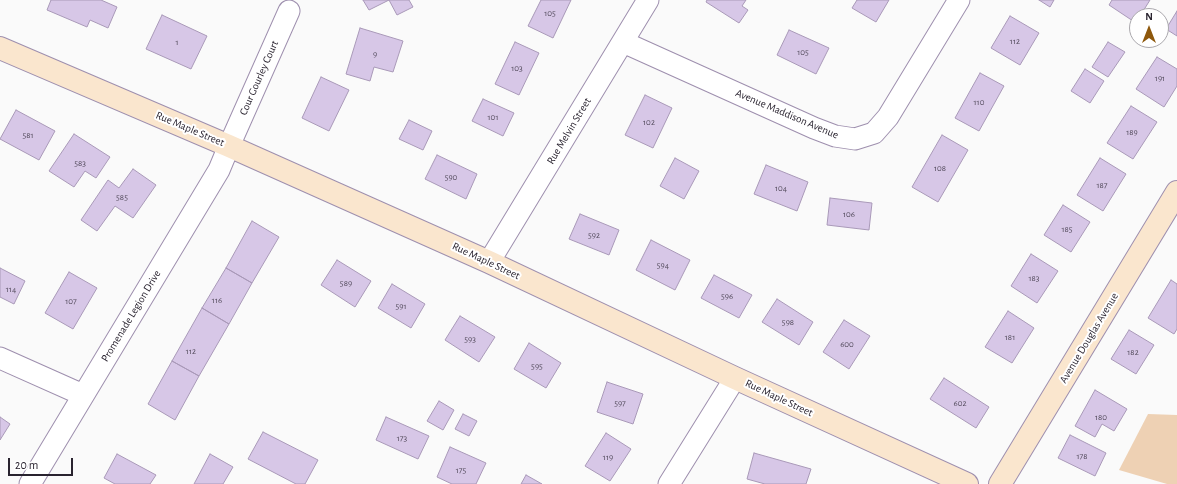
<!DOCTYPE html>
<html>
<head>
<meta charset="utf-8">
<style>
  body { margin:0 }
  #map { position:relative; width:1177px; height:484px; overflow:hidden; background:#fafafa; font-family:"Alegreya Sans",sans-serif }
  canvas { display:block }
  .north { position:absolute; left:1129px; top:8px; width:40px; height:40px; box-sizing:border-box; background:#fff; border:1px solid #a9a7ac; border-radius:50%; rotate:0deg; font-size:11px; font-weight:700; line-height:16px; text-align:center; color:#29232f }
  .north::after { content:''; display:block; margin:auto; width:14px; height:18px; background:#8e580c; clip-path:polygon(50% 0,100% 100%,50% 72%,0 100%) }
  .scale { position:absolute; left:8px; top:458px; width:65px; height:18px; box-sizing:border-box; border:2px solid #29232f; border-top:0; padding-left:5px; font-size:12px; line-height:14px; white-space:nowrap; color:#29232f; -webkit-text-stroke:3px #fff; paint-order:stroke }
</style>
</head>
<body>
<div id="map">
<canvas width="1177" height="484"></canvas>
<div class="north">N</div>
<div class="scale">20 m</div>
</div>
<script>
const g = document.querySelector('canvas').getContext('2d');
g.lineJoin = 'round';
function paint(path, color) { g.fillStyle = color; g.fill(path, 'evenodd'); }
const toPath = rows => new Path2D(rows.map(r => 'M' + r).join(''));
function strokePath(path, color, width, dash) { g.strokeStyle = color; g.lineWidth = width; g.lineCap = dash ? 'butt' : 'round'; g.setLineDash(dash || []); g.stroke(path); }
function drawText(font, color, halo, rows, align = 'center') {
  g.font = font + ' "Alegreya Sans",sans-serif'; g.lineWidth = 4; g.setLineDash([]); g.textBaseline = 'middle'; g.strokeStyle = halo; g.fillStyle = color; for (const [text, x, y, turn = 0] of rows) {
    g.save(); g.translate(x, y); g.rotate((+turn || 0) * Math.PI / 180); g.textAlign = isNaN(turn) ? turn : align; if (halo) g.strokeText(text, 0, 0); g.fillText(text, 0, 0); g.restore();
  }
}
paint(toPath([
  [1148,414,1177,415,1177,484,1167,484,1119,470]
]), '#eed1b4');
const building = toPath([
  [51,0,101,0,117,7,108,28,90,20,87,27,47,10,51,0],
  [363,0,409,0,413,7,397,15,389,0,369,10,363,0],
  [541,0,571,0,553,38,528,26,541,0],
  [707,0,746,0,742,6,748,10,739,23,706,2,707,0],
  [857,0,889,0,876,22,852,8,857,0],
  [1039,0,1054,0,1050,7,1039,0],
  [1112,0,1150,0,1140,16,1137,16,1136,23,1109,5,1112,0],
  [1177,11,1177,36,1166,29,1177,11],
  [162,15,207,36,191,69,146,49,162,15],
  [1010,16,1039,33,1020,65,991,48,1010,16],
  [360,28,403,41,393,72,374,67,370,81,346,74,360,28],
  [789,30,829,48,816,74,777,55,789,30],
  [515,42,539,53,519,95,495,84,515,42],
  [1108,42,1125,52,1108,77,1092,67,1108,42],
  [1157,57,1177,69,1177,86,1164,107,1136,89,1157,57],
  [1085,69,1104,81,1090,103,1071,91,1085,69],
  [980,73,1004,86,979,131,955,118,980,73],
  [321,77,349,90,329,131,302,118,321,77],
  [645,95,672,108,653,148,625,135,645,95],
  [483,99,514,113,503,136,472,121,483,99],
  [1131,106,1157,122,1133,159,1107,143,1131,106],
  [16,110,55,131,39,160,0,139,16,110],
  [409,120,432,131,423,150,399,139,409,120],
  [74,134,110,157,96,178,85,171,74,187,49,171,74,134],
  [942,135,968,150,938,202,912,187,942,135],
  [437,155,477,174,466,199,425,179,437,155],
  [675,158,699,171,684,199,660,186,675,158],
  [1100,158,1126,174,1103,211,1077,195,1100,158],
  [766,165,808,182,797,211,754,194,766,165],
  [133,169,156,185,133,218,115,206,97,231,81,220,108,180,119,188,133,169],
  [830,198,872,203,869,230,827,225,830,198],
  [1063,205,1090,222,1071,252,1044,235,1063,205],
  [580,214,619,230,609,255,569,239,580,214],
  [252,221,279,237,252,283,226,268,252,221],
  [651,240,690,260,675,290,636,270,651,240],
  [1031,254,1058,271,1037,303,1011,286,1031,254],
  [337,260,371,281,355,307,321,285,337,260],
  [0,268,25,281,14,304,0,297,0,268],
  [226,268,252,283,229,324,202,308,226,268],
  [69,272,97,288,73,329,45,313,69,272],
  [714,275,752,295,739,318,701,298,714,275],
  [1171,280,1177,284,1177,329,1174,334,1148,318,1171,280],
  [392,284,425,304,411,328,378,308,392,284],
  [777,299,813,322,799,345,762,322,777,299],
  [202,308,229,324,199,376,172,361,202,308],
  [1008,311,1034,328,1012,363,985,347,1008,311],
  [460,316,495,337,479,362,445,340,460,316],
  [844,320,870,336,849,369,823,352,844,320],
  [1129,330,1154,345,1136,374,1111,359,1129,330],
  [529,343,561,363,546,388,514,369,529,343],
  [172,361,199,376,175,420,148,404,172,361],
  [944,378,989,407,976,428,930,399,944,378],
  [607,382,643,394,633,424,597,412,607,382],
  [1095,390,1127,409,1114,431,1102,424,1095,437,1075,426,1095,390],
  [439,401,454,410,443,430,427,421,439,401],
  [463,414,477,421,469,436,455,429,463,414],
  [0,417,10,424,0,440,0,417],
  [386,417,429,436,418,459,376,440,386,417],
  [263,432,318,460,305,484,296,484,248,459,263,432],
  [606,433,631,449,610,481,585,466,606,433],
  [1070,435,1106,453,1095,476,1058,458,1070,435],
  [450,447,486,463,476,484,452,484,437,477,450,447],
  [754,453,811,469,806,484,765,484,747,479,754,453],
  [117,454,156,475,150,484,115,484,104,478,117,454],
  [210,454,233,467,223,484,194,484,210,454],
  [526,475,542,484,521,484,526,475]
]);
paint(building, '#d7c7e7');
strokePath(building, '#a999b8', 1);
const street = toPath([
  [623,42,814,128,835,136,855,139,874,133,888,117,959,0],
  [489,262,648,0],
  [0,358,83,395],
  [30,484,219,170,229,146,289,11],
  [669,484,735,378]
]);
const secondary = toPath([
  [0,48,229,146,489,262,735,378,967,484],
  [1000,484,1177,192]
]);
strokePath(street, '#9e8fae', 23);
strokePath(secondary, '#9e8fae', 24);
strokePath(street, '#fff', 21);
strokePath(secondary, '#fae6ce', 22);
drawText('9px', '#544c5d', null, [
  ["105",550,13],
  ["112",1015,41],
  ["1",177,42],
  ["105",803,52],
  ["9",375,54],
  ["103",517,68],
  ["191",1160,78],
  ["110",979,102],
  ["101",493,117],
  ["102",649,122],
  ["189",1132,132],
  ["581",28,135],
  ["583",80,163],
  ["108",940,168],
  ["590",451,177],
  ["187",1102,185],
  ["104",781,188],
  ["585",122,197],
  ["106",849,214],
  ["185",1067,229],
  ["592",594,235],
  ["594",663,265],
  ["183",1034,278],
  ["589",346,283],
  ["114",11,289],
  ["596",727,296],
  ["116",217,300],
  ["107",71,301],
  ["591",401,306],
  ["598",788,322],
  ["181",1010,337],
  ["593",470,339],
  ["600",847,344],
  ["112",191,351],
  ["182",1133,352],
  ["595",537,366],
  ["597",620,403],
  ["602",960,403],
  ["180",1101,417],
  ["173",402,438],
  ["178",1082,456],
  ["119",608,457],
  ["175",461,470]
]);
drawText('11px', '#29232f', '#fff', [
  ["Cour Gourley Court",259,78,-66],
  ["Avenue Maddison Avenue",787,114,23],
  ["Rue Maple Street",190,129,23],
  ["Rue Melvin Street",569,131,-59],
  ["Rue Maple Street",486,261,25],
  ["Promenade Legion Drive",131,316,-59],
  ["Avenue Douglas Avenue",1089,338,-59],
  ["Rue Maple Street",779,398,25]
]);
</script>
</body>
</html>
